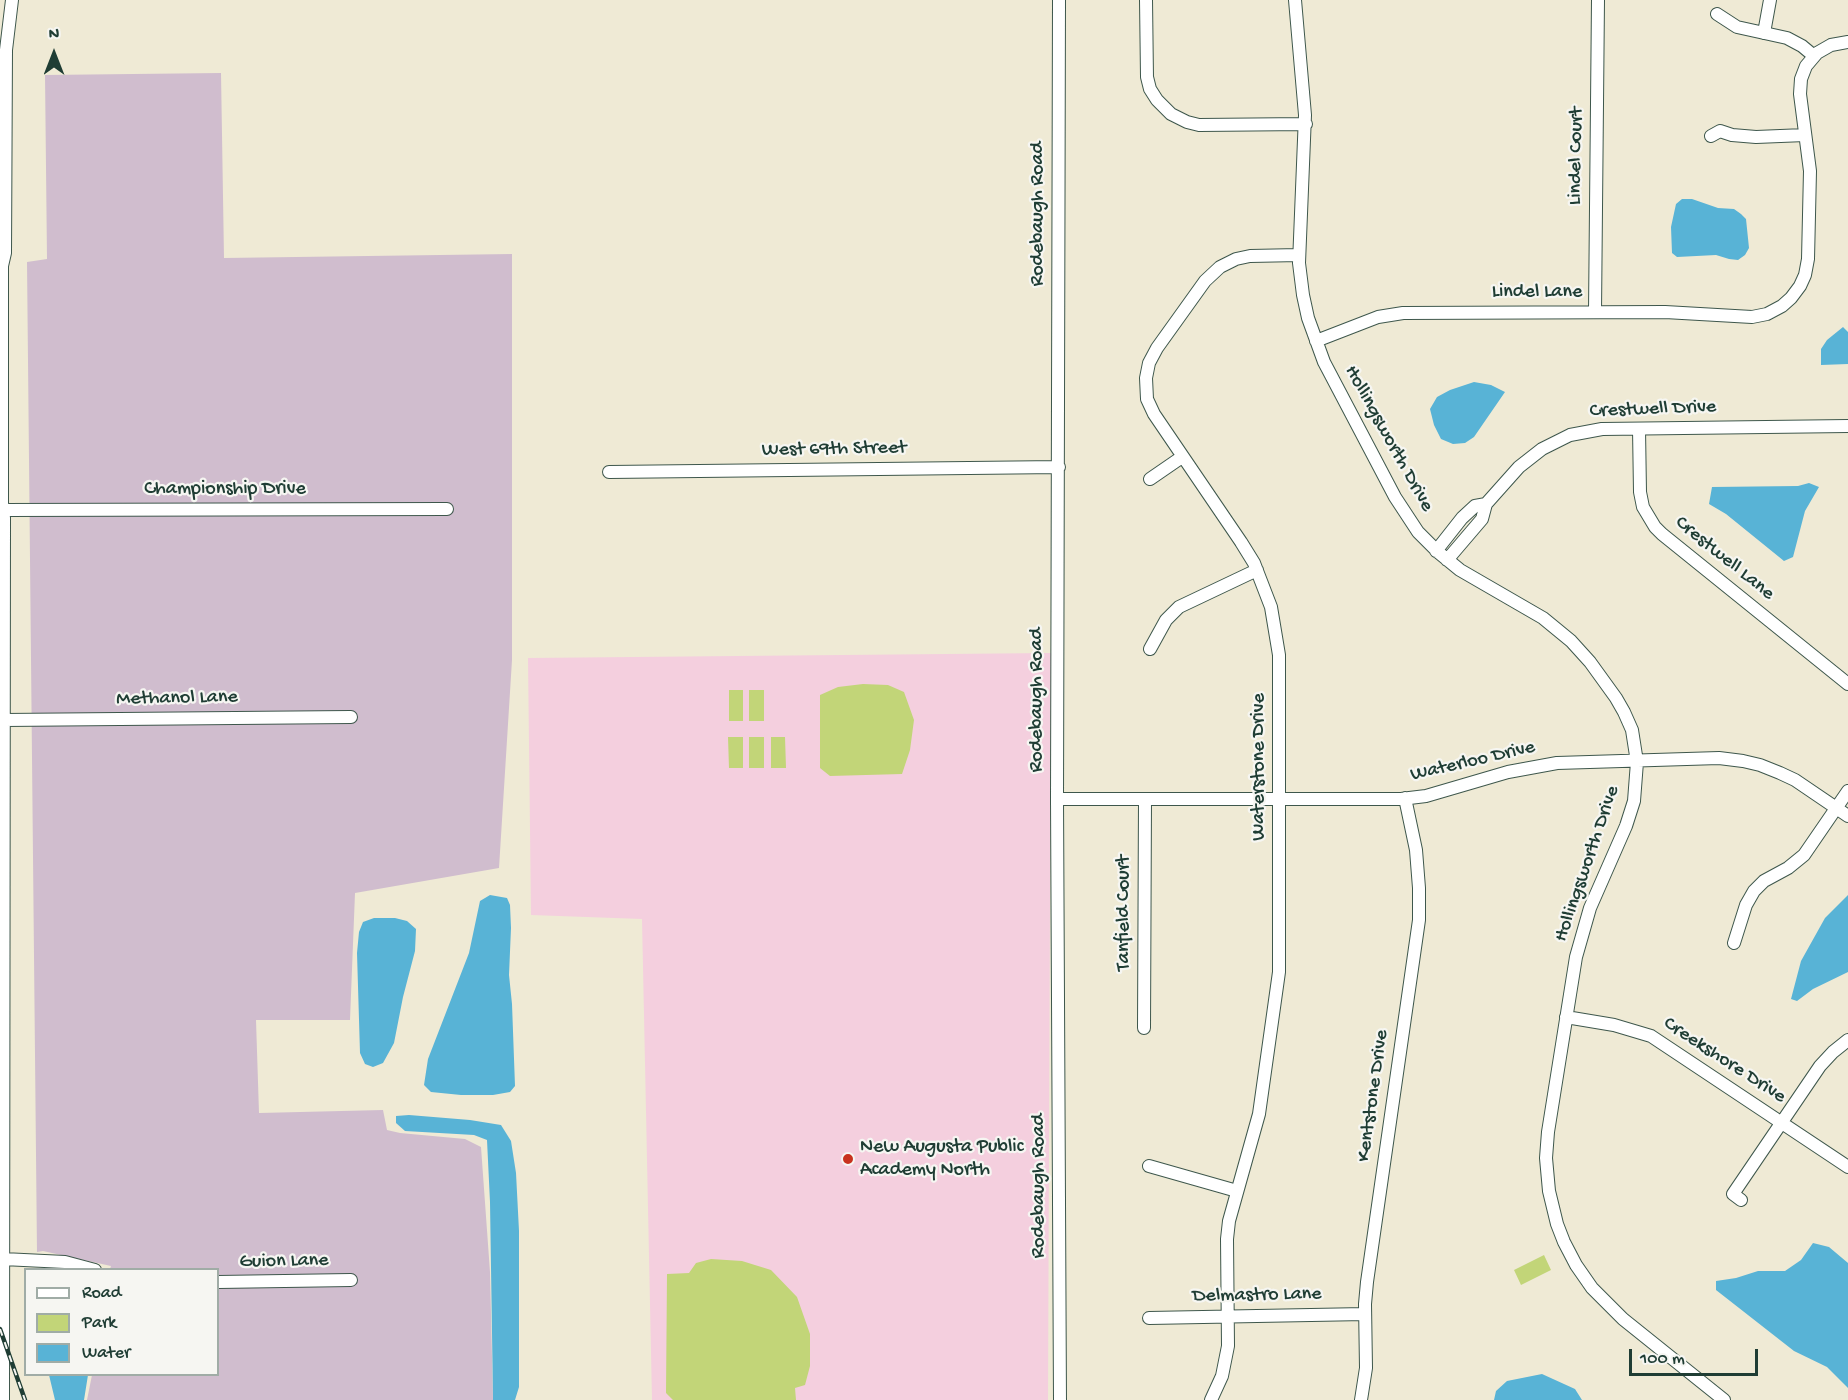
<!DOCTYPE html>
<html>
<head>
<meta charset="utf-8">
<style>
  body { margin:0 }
  #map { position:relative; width:1848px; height:1400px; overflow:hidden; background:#efead5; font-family:"Gochi Hand",sans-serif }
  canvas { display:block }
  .legend { position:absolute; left:24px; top:1268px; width:195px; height:108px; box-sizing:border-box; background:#f6f6f2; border:2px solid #a0aca6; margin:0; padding:8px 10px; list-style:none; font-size:18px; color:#1f3d34 }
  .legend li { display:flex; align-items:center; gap:12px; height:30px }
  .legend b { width:30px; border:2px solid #a0aca6 }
  .north { position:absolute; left:24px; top:24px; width:60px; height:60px; -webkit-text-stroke:4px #f6f6f2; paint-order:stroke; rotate:0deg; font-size:16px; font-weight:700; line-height:24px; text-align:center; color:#1f3d34 }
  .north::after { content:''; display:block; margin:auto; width:21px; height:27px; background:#1f3d34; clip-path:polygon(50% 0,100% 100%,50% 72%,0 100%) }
  .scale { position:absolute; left:1629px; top:1349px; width:129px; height:27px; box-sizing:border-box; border:3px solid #1f3d34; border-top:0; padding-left:8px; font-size:18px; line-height:21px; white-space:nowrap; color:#1f3d34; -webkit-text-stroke:4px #f6f6f2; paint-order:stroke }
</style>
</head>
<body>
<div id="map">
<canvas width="1848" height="1400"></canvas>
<ul class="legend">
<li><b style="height:8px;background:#fff"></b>Road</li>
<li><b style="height:16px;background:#c2d578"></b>Park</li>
<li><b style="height:16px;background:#58b3d6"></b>Water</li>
</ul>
<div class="north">N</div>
<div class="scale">100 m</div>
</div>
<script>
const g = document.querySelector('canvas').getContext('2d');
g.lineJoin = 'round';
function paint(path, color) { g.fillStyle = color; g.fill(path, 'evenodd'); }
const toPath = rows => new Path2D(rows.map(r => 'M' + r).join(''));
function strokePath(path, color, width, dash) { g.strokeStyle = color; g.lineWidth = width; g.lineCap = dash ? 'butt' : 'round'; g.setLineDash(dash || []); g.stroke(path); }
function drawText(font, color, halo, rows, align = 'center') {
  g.font = font + ' "Gochi Hand",sans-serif'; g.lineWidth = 4.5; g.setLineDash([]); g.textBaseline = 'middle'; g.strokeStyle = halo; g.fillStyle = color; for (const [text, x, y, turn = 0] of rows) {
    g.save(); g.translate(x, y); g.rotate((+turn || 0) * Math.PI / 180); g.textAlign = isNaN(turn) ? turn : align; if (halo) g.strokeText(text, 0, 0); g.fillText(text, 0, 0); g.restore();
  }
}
paint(toPath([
  [1051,653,1048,1400,652,1400,642,919,531,915,528,658]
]), '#f4cfde');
paint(toPath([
  [221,73,224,258,512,254,512,660,499,868,355,893,350,1020,256,1020,259,1113,383,1110,387,1130,400,1133,465,1139,481,1147,490,1272,493,1400,87,1400,92,1375,218,1374,218,1270,110,1269,111,1266,43,1251,37,1252,27,262,47,259,45,75]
]), '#d0bdce');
paint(toPath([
  [863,684,888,685,904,692,914,720,910,750,902,774,830,776,820,768,820,695,838,687],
  [729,690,743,690,743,721,729,721],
  [749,690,764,690,764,721,749,721],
  [728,737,743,737,743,768,729,768],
  [749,737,764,737,764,768,749,768],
  [771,737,785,737,786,768,771,768],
  [1544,1255,1551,1270,1521,1285,1514,1270],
  [711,1259,742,1261,771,1270,797,1297,810,1334,810,1366,805,1385,795,1388,796,1400,673,1400,666,1393,667,1274,689,1273,696,1263]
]), '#c2d578');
paint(toPath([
  [1682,199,1692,199,1718,208,1734,209,1741,214,1746,219,1749,248,1745,255,1738,260,1729,259,1716,255,1677,257,1672,253,1671,227,1676,204],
  [1843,327,1848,332,1848,364,1821,365,1821,349,1827,340],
  [1474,382,1491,385,1505,392,1474,437,1465,443,1453,444,1441,439,1434,425,1430,409,1437,397,1450,390],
  [1809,483,1819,487,1805,511,1793,557,1784,561,1726,514,1709,504,1712,487,1798,486],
  [490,895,507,898,510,905,511,928,509,975,512,1004,515,1086,510,1092,493,1095,461,1095,431,1092,424,1085,428,1059,469,953,480,901],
  [1848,895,1848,972,1813,989,1797,1001,1791,999,1801,961,1825,918],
  [374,918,395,918,407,921,416,929,415,951,403,997,394,1043,383,1063,373,1067,365,1064,360,1053,357,953,359,932,363,922],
  [409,1115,470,1120,501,1125,511,1141,516,1173,519,1231,519,1387,515,1400,493,1400,493,1398,490,1202,487,1140,474,1135,405,1131,396,1123,396,1116],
  [1813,1243,1829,1247,1848,1263,1848,1388,1827,1367,1794,1351,1716,1290,1716,1281,1736,1278,1758,1271,1785,1271,1801,1260],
  [1542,1374,1575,1389,1582,1400,1494,1400,1496,1391,1507,1381],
  [49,1375,88,1375,84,1400,55,1400]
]), '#58b3d6');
const minor = toPath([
  [1059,0,1057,799,1060,1400],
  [1146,0,1147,77,1150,89,1157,100,1171,114,1187,122,1199,125,1306,124],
  [1295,0,1305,115,1299,263,1303,295,1308,318,1324,362,1395,497,1418,532,1438,552,1460,570,1543,618,1571,641,1590,662,1616,698,1624,712,1632,730,1637,762,1634,801,1626,826,1590,908,1576,957,1548,1132,1546,1158,1549,1191,1557,1224,1564,1242,1576,1265,1592,1288,1623,1319,1724,1400],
  [1717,14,1737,27,1787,38,1802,46,1814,56],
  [1764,33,1770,0],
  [1711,136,1720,131,1732,135,1756,137,1805,135],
  [1595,312,1598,0],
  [1316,341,1378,317,1403,313,1665,312,1752,317,1767,314,1782,306,1791,298,1800,286,1805,275,1808,259,1810,171,1800,94,1801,79,1806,66,1817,53,1831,45,1848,42],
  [1639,429,1640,492,1643,507,1655,527,1662,534,1848,684],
  [609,472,1059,467],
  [1150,479,1182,457],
  [3,510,447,509],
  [1436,551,1462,518,1475,506,1486,504],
  [1447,560,1482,519,1486,504,1519,467,1542,449,1570,435,1602,429,1848,426],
  [1150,649,1166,620,1179,607,1257,570],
  [4,720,351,717],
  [1057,799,1401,799,1426,796,1508,772,1557,763,1719,758,1743,761,1760,765,1780,773,1795,780,1848,816],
  [1734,943,1746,905,1754,891,1764,881,1788,868,1804,855,1848,791],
  [1566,1017,1614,1025,1651,1036,1848,1167],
  [1144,1028,1145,799],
  [1149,1166,1237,1191],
  [1741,1200,1733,1194,1820,1066,1833,1052,1848,1040],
  [3,1259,65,1262,95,1270],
  [218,1282,351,1280],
  [1149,1318,1365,1314],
  [3,1400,4,518,2,503,2,266,5,253,6,50,12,0],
  [1211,1400,1222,1376,1228,1346,1227,1239,1229,1221,1259,1114,1279,972,1279,655,1271,607,1254,563,1241,542,1154,414,1147,399,1146,378,1149,363,1157,348,1205,281,1220,267,1236,259,1250,256,1299,255],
  [1361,1400,1366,1368,1365,1304,1367,1282,1419,920,1419,888,1416,850,1405,798]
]);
strokePath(minor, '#3e574c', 14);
strokePath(minor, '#fff', 12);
const rail = toPath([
  [0,1329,25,1400]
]);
strokePath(rail, '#1f3d34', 4.5);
strokePath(rail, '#f6f6f2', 2, [7]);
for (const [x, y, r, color] of [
  [848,1159,6,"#c8321e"]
]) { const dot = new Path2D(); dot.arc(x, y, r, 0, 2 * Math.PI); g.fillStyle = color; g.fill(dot); strokePath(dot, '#f6f6f2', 2); }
drawText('20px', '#1f3d34', '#f6f6f2', [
  ["Lindel Court",1577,156,-89],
  ["Rodebaugh Road",1039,214,-90],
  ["Lindel Lane",1537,293],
  ["Crestwell Drive",1653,410,-2],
  ["Hollingsworth Drive",1388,439,61],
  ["West 69th Street",834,450,-1],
  ["Championship Drive",225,490],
  ["Crestwell Lane",1724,559,39],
  ["Methanol Lane",177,699,-1],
  ["Rodebaugh Road",1038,700,-90],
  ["Waterloo Drive",1473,762,-13],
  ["Waterstone Drive",1260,767,-90],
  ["Hollingsworth Drive",1588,864,-71],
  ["Tanfield Court",1125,913,-90],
  ["Creekshore Drive",1724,1061,33],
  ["Kentstone Drive",1374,1096,-82],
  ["Rodebaugh Road",1040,1186,-90],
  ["Guion Lane",284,1262,-1],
  ["Delmastro Lane",1257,1296,-1]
]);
drawText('20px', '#1f3d34', '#f6f6f2', [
  ["New Augusta Public",860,1148],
  ["Academy North",860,1171]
], 'left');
</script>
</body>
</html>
